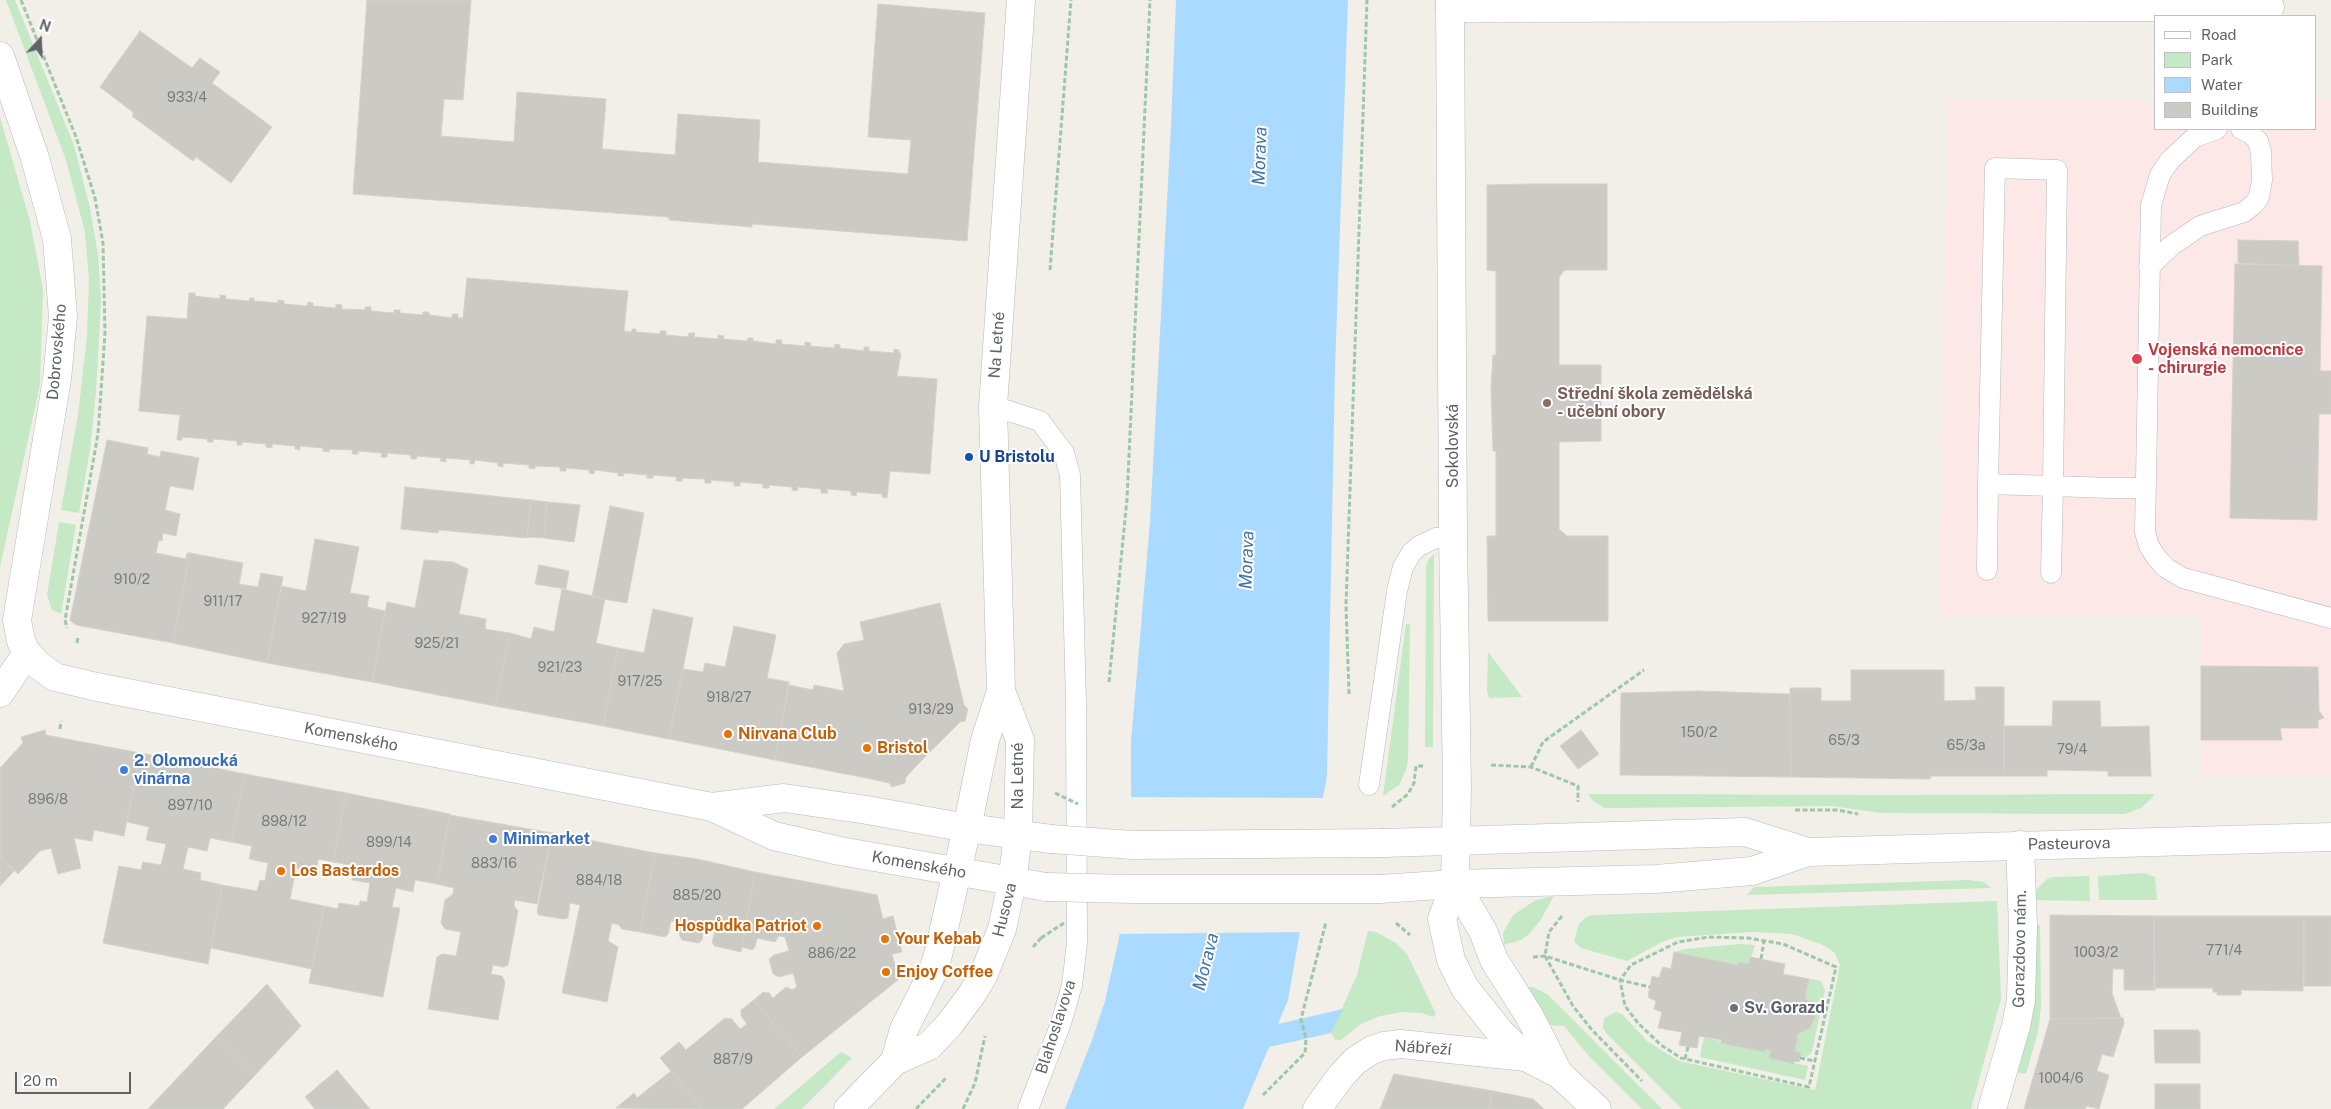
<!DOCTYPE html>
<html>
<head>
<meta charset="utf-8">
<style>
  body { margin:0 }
  #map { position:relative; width:2331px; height:1109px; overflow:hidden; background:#f1efe8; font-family:"Public Sans",sans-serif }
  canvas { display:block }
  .legend { position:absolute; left:2154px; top:15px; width:162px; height:115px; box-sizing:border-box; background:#fff; border:1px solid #bfc1c3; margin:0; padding:6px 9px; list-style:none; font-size:15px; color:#5f6368 }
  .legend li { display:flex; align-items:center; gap:10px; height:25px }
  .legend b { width:25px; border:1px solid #bfc1c3 }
  .north { position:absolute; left:15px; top:15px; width:50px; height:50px; -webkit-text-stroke:4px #fff; paint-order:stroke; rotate:20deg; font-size:14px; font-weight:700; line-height:20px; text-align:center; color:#5f6368 }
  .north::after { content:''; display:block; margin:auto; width:18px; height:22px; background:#5f6368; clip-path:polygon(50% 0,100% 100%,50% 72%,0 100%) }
  .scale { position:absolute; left:15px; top:1072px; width:116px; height:22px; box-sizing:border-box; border:2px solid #5f6368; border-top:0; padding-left:6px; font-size:15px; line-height:18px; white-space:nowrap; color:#5f6368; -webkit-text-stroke:4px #fff; paint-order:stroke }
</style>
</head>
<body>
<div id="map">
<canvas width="2331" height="1109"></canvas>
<ul class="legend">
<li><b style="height:6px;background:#fff"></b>Road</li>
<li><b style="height:14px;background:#c5e8c5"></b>Park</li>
<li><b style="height:14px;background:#aadaff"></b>Water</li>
<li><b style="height:14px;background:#cccac5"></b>Building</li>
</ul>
<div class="north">N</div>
<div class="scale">20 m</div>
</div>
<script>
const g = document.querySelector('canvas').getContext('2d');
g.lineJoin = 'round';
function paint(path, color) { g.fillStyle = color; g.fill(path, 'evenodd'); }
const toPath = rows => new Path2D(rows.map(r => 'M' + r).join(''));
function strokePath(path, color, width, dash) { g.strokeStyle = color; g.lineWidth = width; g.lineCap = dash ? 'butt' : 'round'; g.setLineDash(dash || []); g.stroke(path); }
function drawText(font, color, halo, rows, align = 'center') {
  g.font = font + ' "Public Sans",sans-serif'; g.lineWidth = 4; g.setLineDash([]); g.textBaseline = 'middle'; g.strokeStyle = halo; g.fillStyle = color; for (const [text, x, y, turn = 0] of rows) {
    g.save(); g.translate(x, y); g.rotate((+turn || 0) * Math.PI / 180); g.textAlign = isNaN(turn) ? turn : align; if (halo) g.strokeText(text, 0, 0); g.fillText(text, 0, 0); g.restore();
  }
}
paint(toPath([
  [1948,101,2155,101,2155,129,2315,129,2315,101,2331,101,2331,776,2202,776,2201,616,1939,616]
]), '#fce8e6');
paint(toPath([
  [6,0,15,0,74,145,90,208,98,255,101,300,96,392,90,450,79,513,61,510,78,415,87,336,89,279,85,232,66,160],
  [0,117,30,221,43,289,40,385,0,567],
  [59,522,76,525,61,614,52,610,47,595],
  [1434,554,1433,747,1425,747,1426,567,1429,559],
  [1406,624,1410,624,1408,760,1406,770,1399,785,1383,796],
  [1488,652,1514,686,1522,697,1489,698,1487,690],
  [1588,794,1889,795,2154,794,2152,798,2141,808,2125,814,1881,813,1832,806,1605,808,1593,801],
  [2144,873,2155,877,2157,900,2099,900,2098,876],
  [2089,876,2090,901,2033,900,2037,889,2047,879,2053,877],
  [1969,880,1984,882,1991,888,1747,895,1754,887],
  [1554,896,1540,921,1529,934,1521,940,1504,945,1503,933,1513,915,1536,900],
  [1997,901,2001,999,1971,1109,1682,1109,1606,1033,1603,1027,1604,1018,1616,1012,1622,1014,1647,1041,1679,1061,1815,1090,1840,965,1835,953,1823,945,1792,934,1752,932,1677,937,1662,942,1627,961,1581,948,1574,941,1579,924,1586,917,1593,915],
  [2033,925,2040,925,2041,1007,2038,1032,2026,1074,2016,1072],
  [1368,931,1376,932,1396,943,1407,954,1436,1014,1433,1017,1422,1013,1402,1012,1380,1016,1361,1024,1341,1040,1335,1040,1331,1033,1357,975],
  [1739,944,1755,945,1749,964,1738,962,1737,965,1674,952,1686,949],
  [1809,979,1821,981,1825,990,1812,1052,1807,1057,1801,1056,1801,1053,1795,1051,1798,1034,1810,1028,1815,1018,1813,1007,1805,997],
  [1526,987,1533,987,1547,994,1662,1109,1642,1109,1589,1056,1564,1026,1548,1025],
  [1704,1037,1765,1052,1765,1049,1771,1050,1769,1058,1808,1066,1805,1080,1700,1057],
  [841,1052,852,1058,802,1109,774,1109]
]), '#c5e8c5');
paint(toPath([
  [1176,0,1348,0,1335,369,1327,775,1288,1000,1278,1024,1343,1009,1331,1033,1269,1047,1243,1109,1065,1109,1092,1040,1105,1001,1119,938,1128,869,1131,825,1131,742,1150,522,1171,126]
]), '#aadaff');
paint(toPath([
  [1128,797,1326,798,1304,932,1117,934,1126,868]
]), '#f1efe8');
const building = toPath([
  [367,0,471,0,463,100,444,99,441,136,514,142,517,92,606,99,602,149,675,155,678,114,760,120,758,162,908,174,911,140,868,137,878,4,985,13,967,241,752,224,752,227,669,220,669,217,353,194,367,0],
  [140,31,192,68,200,58,220,72,212,83,272,127,231,183,196,157,193,161,132,116,134,113,100,87,140,31],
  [1528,184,1607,184,1607,270,1565,270,1559,277,1559,365,1601,365,1601,441,1559,442,1559,529,1567,536,1608,536,1608,621,1488,621,1487,536,1496,536,1496,451,1493,451,1491,389,1493,355,1496,355,1496,271,1487,270,1487,185,1528,184],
  [2238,240,2298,241,2299,266,2238,263,2238,240],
  [2235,264,2322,266,2320,371,2331,371,2331,414,2319,414,2317,520,2230,518,2235,264],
  [467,278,628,291,624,331,632,332,632,329,636,329,636,332,660,334,660,331,666,331,666,335,688,337,689,333,695,333,694,337,718,339,718,335,724,336,723,339,747,341,748,338,753,338,753,341,776,344,776,340,782,340,781,344,805,346,805,342,811,343,810,346,834,348,835,344,840,345,840,348,864,351,864,347,869,347,869,351,894,353,894,349,899,350,899,353,901,353,897,376,937,379,930,474,890,471,887,498,882,497,882,494,857,492,856,496,851,495,851,491,827,489,828,493,821,493,821,489,798,487,797,491,792,490,792,487,769,485,769,488,763,488,763,484,740,482,740,486,734,486,734,482,711,480,711,483,705,483,705,479,682,478,682,481,676,481,677,477,653,475,653,478,647,478,647,475,624,473,623,476,618,476,618,473,595,470,594,474,589,473,589,470,566,468,566,471,560,471,560,467,535,466,535,469,529,468,529,465,503,463,503,467,498,466,498,463,475,460,474,464,470,464,470,460,446,458,446,462,440,461,441,458,417,456,416,459,411,459,411,455,387,453,387,457,381,457,382,453,358,451,358,454,352,454,353,450,329,449,329,452,323,451,323,448,300,446,300,450,295,449,295,446,272,444,272,448,266,447,266,444,242,442,242,445,237,445,237,441,213,439,213,442,207,442,208,439,182,437,182,440,177,440,180,415,139,411,147,316,187,319,189,293,195,293,195,296,220,299,220,295,226,296,225,299,249,301,250,298,254,298,254,301,278,303,278,300,284,301,284,304,307,306,308,302,313,303,313,306,336,308,336,304,342,305,342,309,365,310,365,307,371,307,371,311,394,313,394,310,400,310,400,313,423,315,423,312,429,312,429,315,452,318,452,314,458,314,458,318,463,318,467,278],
  [107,440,148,448,147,454,160,457,161,451,199,458,193,490,170,486,165,510,180,514,176,536,163,533,162,541,159,540,156,553,186,559,187,553,190,553,173,643,76,625,70,620,107,440],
  [405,487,531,500,527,538,439,530,438,533,401,529,405,487],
  [531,500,547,502,544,538,527,537,531,500],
  [547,502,580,505,574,542,544,538,547,502],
  [610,506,644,513,627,603,592,597,610,506],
  [315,539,359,547,350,593,369,596,367,607,385,611,372,682,267,663,281,586,306,591,315,539],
  [190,553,243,563,239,584,258,587,261,573,283,577,267,663,173,643,190,553],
  [424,560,453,562,468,569,459,614,486,619,485,629,510,633,495,706,372,682,387,602,415,608,424,560],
  [539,565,569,571,566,589,535,584,539,565],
  [562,589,605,599,596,643,618,648,603,726,495,706,510,633,531,639,534,627,554,632,562,589],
  [940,603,964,705,968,709,965,721,960,722,918,764,906,777,905,783,892,787,889,783,871,779,775,760,789,685,813,690,814,685,844,691,837,653,844,644,864,640,860,622,940,603],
  [653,609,693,618,669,739,603,726,618,648,644,653,653,609],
  [734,626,776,635,767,678,789,682,775,760,669,739,683,669,703,672,705,663,725,667,734,626],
  [2201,666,2318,667,2319,711,2324,718,2318,720,2318,728,2280,728,2282,740,2201,740,2201,666],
  [1851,670,1944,670,1944,701,1976,700,1975,687,2004,687,2004,776,1931,776,1930,779,1791,777,1790,688,1821,688,1821,701,1851,701,1851,670],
  [1697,691,1790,694,1791,777,1620,775,1621,693,1697,691],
  [2053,701,2100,701,2101,727,2149,726,2151,776,2108,776,2108,771,2047,770,2047,776,2004,776,2004,726,2052,726,2053,701],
  [45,730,46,735,140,753,124,836,94,830,92,841,74,838,81,868,58,874,51,848,40,851,18,874,0,857,0,768,23,743,21,737,45,730],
  [1581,730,1599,754,1578,769,1560,746,1581,730],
  [140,753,245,774,231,842,210,838,207,851,188,847,183,869,201,873,200,880,222,885,208,964,103,943,119,866,141,870,143,862,161,865,166,844,146,840,149,827,127,822,140,753],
  [245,774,346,793,333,862,318,859,316,873,296,868,290,899,324,906,312,969,211,948,222,885,257,891,260,880,265,881,268,863,249,859,252,846,231,842,245,774],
  [346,793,450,814,437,884,415,880,413,892,396,888,392,907,400,908,383,997,309,983,324,906,338,909,339,903,359,906,360,901,367,902,370,883,352,880,355,866,333,862,346,793],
  [450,815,552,833,537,904,515,900,514,906,518,911,508,965,504,967,493,965,491,974,502,976,505,982,498,1020,428,1009,437,957,442,954,456,956,461,932,445,929,441,923,445,900,453,894,454,888,437,884,450,815],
  [552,833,655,853,640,932,622,929,619,925,612,923,608,941,618,947,607,1002,562,993,580,905,570,903,568,918,563,919,539,915,537,912,552,833],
  [655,853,697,859,755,872,741,952,715,946,712,943,715,930,704,927,702,940,699,943,682,940,679,935,682,922,671,921,668,934,665,937,640,932,655,853],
  [0,857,14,871,0,886,0,857],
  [755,872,877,895,883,919,893,916,902,952,892,954,899,979,802,1057,754,1000,763,992,769,993,773,998,786,987,792,990,797,987,793,973,779,977,773,974,769,959,774,955,789,951,785,937,779,936,775,942,757,938,755,947,752,950,742,947,755,872],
  [2050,915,2154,916,2155,990,2124,990,2124,969,2113,969,2112,993,2121,1018,2050,1019,2050,915],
  [2154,916,2304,916,2303,991,2241,990,2241,995,2217,995,2217,992,2213,992,2213,988,2154,988,2154,916],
  [2304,916,2331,916,2331,986,2304,986,2304,916],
  [1674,952,1737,965,1738,962,1749,964,1750,957,1785,964,1783,974,1809,979,1805,997,1813,1007,1815,1018,1810,1028,1798,1034,1795,1051,1801,1053,1799,1062,1794,1061,1794,1064,1769,1058,1771,1050,1765,1049,1765,1052,1721,1043,1722,1040,1699,1036,1697,1048,1679,1045,1682,1032,1658,1028,1662,1012,1654,1009,1656,1001,1648,997,1652,976,1659,978,1663,967,1671,969,1674,952],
  [267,984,301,1026,256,1074,216,1037,267,984],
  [754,1000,802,1057,742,1109,703,1109,660,1058,679,1042,686,1050,725,1018,732,1019,740,1029,747,1024,741,1016,741,1010,754,1000],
  [2123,1018,2124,1023,2113,1057,2102,1054,2097,1071,2109,1075,2099,1109,2086,1106,2085,1109,2024,1109,2050,1019,2123,1018],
  [2154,1030,2198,1030,2200,1033,2200,1063,2155,1063,2154,1030],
  [216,1037,256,1074,223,1109,148,1109,216,1037],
  [337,1070,370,1109,315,1109,305,1097,337,1070],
  [671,1071,703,1109,616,1108,634,1093,637,1098,671,1071],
  [1394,1074,1493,1091,1489,1109,1380,1109,1394,1074],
  [2155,1084,2200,1084,2200,1109,2155,1109,2155,1084],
  [1493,1091,1533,1099,1544,1109,1489,1109,1493,1091]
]);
paint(building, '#cccac5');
strokePath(building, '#d6d1c6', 1);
const service = toPath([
  [2217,129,2195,137,2170,160,2160,175,2151,205,2145,532,2149,546,2156,557,2166,568,2183,578,2331,618],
  [2149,267,2171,246,2200,226,2244,212,2254,204,2259,197,2262,180,2261,152,2258,141,2250,133,2241,129],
  [993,406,1040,421,1064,453,1070,475,1076,703,1077,943,1072,985,1061,1023,1028,1109],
  [1987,570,1988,484],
  [2051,573,2053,486,2057,170,1995,168,1988,484,2053,486,2111,488,2144,488],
  [1369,785,1397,591,1403,567,1412,552,1419,546,1436,538,1453,536]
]);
const minor = toPath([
  [1450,8,2270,7],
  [1001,691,1020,740,1018,835],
  [0,693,27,653],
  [967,828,985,740,1001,691,993,406,1021,0],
  [1317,1109,1341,1076,1355,1061,1372,1050,1384,1046,1401,1044,1526,1057],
  [1992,1109,2016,1026,2021,1000,2023,927,2020,845]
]);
const tertiary = toPath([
  [1450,0,1453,536,1457,788,1455,884,1442,919,1451,960,1465,988,1500,1032,1526,1057,1559,1074,1597,1109],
  [1455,884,1483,931,1494,960,1530,1017,1559,1074],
  [895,1061,904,1029,932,974,938,955,967,828],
  [848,1109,895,1061,929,1046,949,1025,972,994,983,976,1002,929,1012,883,1018,835]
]);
const secondary = toPath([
  [0,56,35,158,57,239,63,317,57,379,17,620,21,641,27,653,38,665,55,677,97,687,712,807,774,836,840,851,1046,887],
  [712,807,784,798,867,810,967,828,1051,839],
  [1384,843,1745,832,1808,852],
  [1380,889,1455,884,1656,879,1752,871,1808,852,2331,837]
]);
strokePath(service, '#b5b8bc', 21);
strokePath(minor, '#b5b8bc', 29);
strokePath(tertiary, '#b5b8bc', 29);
strokePath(secondary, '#b6babf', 29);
strokePath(toPath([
  [21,0,76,137,95,198,103,243,105,333,98,434,65,620,67,628],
  [1050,270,1071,0],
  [77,643,78,637],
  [1109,682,1127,499,1150,0],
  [1349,694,1346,605,1367,0],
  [60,729,61,721],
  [1491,765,1531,767,1578,786,1578,802],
  [1531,767,1543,742,1644,670],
  [1392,807,1408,794,1414,783,1416,766,1423,766],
  [1795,810,1837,810,1858,814],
  [1562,916,1549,932,1545,956,1573,1006,1592,1030,1642,1081],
  [1396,923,1410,935],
  [1709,937,1748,938,1783,944,1836,967,1809,1087,1681,1058,1661,1045,1638,1023,1625,1006,1620,980,1631,965,1678,942,1709,937],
  [1033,947,1041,938],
  [1533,957,1545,956,1620,980,1650,987],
  [1761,959,1764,941],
  [1800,1058,1815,1061],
  [1685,1059,1688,1047],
  [1263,1095,1305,1053,1306,1039,1301,1019,1326,922],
  [916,1109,946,1078],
  [963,1109,975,1083,985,1036]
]), '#9cc7a9', 3, [5, 2.5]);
strokePath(service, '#fff', 20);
strokePath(minor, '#fff', 28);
strokePath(tertiary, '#fff', 28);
strokePath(secondary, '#fff', 28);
const secondaryBridge = toPath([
  [1051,839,1133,845,1384,843],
  [1046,887,1132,889,1380,889]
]);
strokePath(secondaryBridge, '#b6babf', 29, []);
strokePath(toPath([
  [1055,793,1078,804],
  [1041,938,1064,923]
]), '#9cc7a9', 3, [5, 2.5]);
strokePath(secondaryBridge, '#fff', 28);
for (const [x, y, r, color] of [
  [2137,359,6,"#e0444e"],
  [1547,403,5,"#8d6e63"],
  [969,457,5,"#1a4fb4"],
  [728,734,5,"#e8710a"],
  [867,748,5,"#e8710a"],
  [124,770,5,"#3f7fe0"],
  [493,839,5,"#3f7fe0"],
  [281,871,5,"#e8710a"],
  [817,926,5,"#e8710a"],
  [885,939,5,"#e8710a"],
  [886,972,5,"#e8710a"],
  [1734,1008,5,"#6b7280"]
]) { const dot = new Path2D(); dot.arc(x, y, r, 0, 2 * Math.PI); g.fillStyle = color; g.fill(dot); strokePath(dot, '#fff', 2); }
drawText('14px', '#7a7d7f', null, [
  ["933/4",187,98],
  ["910/2",132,580],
  ["911/17",223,602],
  ["927/19",324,619],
  ["925/21",437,644],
  ["921/23",560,668],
  ["917/25",640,682],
  ["918/27",729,698],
  ["913/29",931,710],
  ["150/2",1699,733],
  ["65/3",1844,741],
  ["65/3a",1966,746],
  ["79/4",2072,750],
  ["896/8",48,800],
  ["897/10",190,806],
  ["898/12",284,822],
  ["899/14",389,843],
  ["883/16",494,864],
  ["884/18",599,881],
  ["885/20",697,896],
  ["771/4",2224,951],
  ["1003/2",2096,953],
  ["886/22",832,954],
  ["887/9",733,1060],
  ["1004/6",2061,1079]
]);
drawText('16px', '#5f6368', '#fff', [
  ["Na Letné",997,345,-86],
  ["Dobrovského",57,352,-85],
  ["Sokolovská",1453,446,-90],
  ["Komenského",351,737,11],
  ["Na Letné",1018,776,-90],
  ["Pasteurova",2069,844,-1],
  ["Komenského",919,865,10],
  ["Husova",1005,910,-76],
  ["Gorazdovo nám.",2020,949,-89],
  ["Blahoslavova",1056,1027,-72],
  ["Nábřeží",1423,1048,4]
]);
drawText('bold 16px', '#be3a42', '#fff', [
  ["Vojenská nemocnice",2148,350],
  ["- chirurgie",2148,368]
], 'left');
drawText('bold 16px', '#785e54', '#fff', [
  ["Střední škola zemědělská",1557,394],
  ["- učební obory",1557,412]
], 'left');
drawText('bold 16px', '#164399', '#fff', [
  ["U Bristolu",979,457]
], 'left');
drawText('bold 16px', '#c56008', '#fff', [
  ["Nirvana Club",738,734],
  ["Bristol",877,748],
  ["Los Bastardos",291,871],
  ["Hospůdka Patriot",807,926,"right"],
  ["Your Kebab",895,939],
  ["Enjoy Coffee",896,972]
], 'left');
drawText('bold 16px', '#366cbe', '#fff', [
  ["2. Olomoucká",134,761],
  ["vinárna",134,779],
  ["Minimarket",503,839]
], 'left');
drawText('bold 16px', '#5b616d', '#fff', [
  ["Sv. Gorazd",1744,1008]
], 'left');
drawText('italic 18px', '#4174aa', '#fff', [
  ["Morava",1260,156,-88],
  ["Morava",1247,560,-88],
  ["Morava",1206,962,-76]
]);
</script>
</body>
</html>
